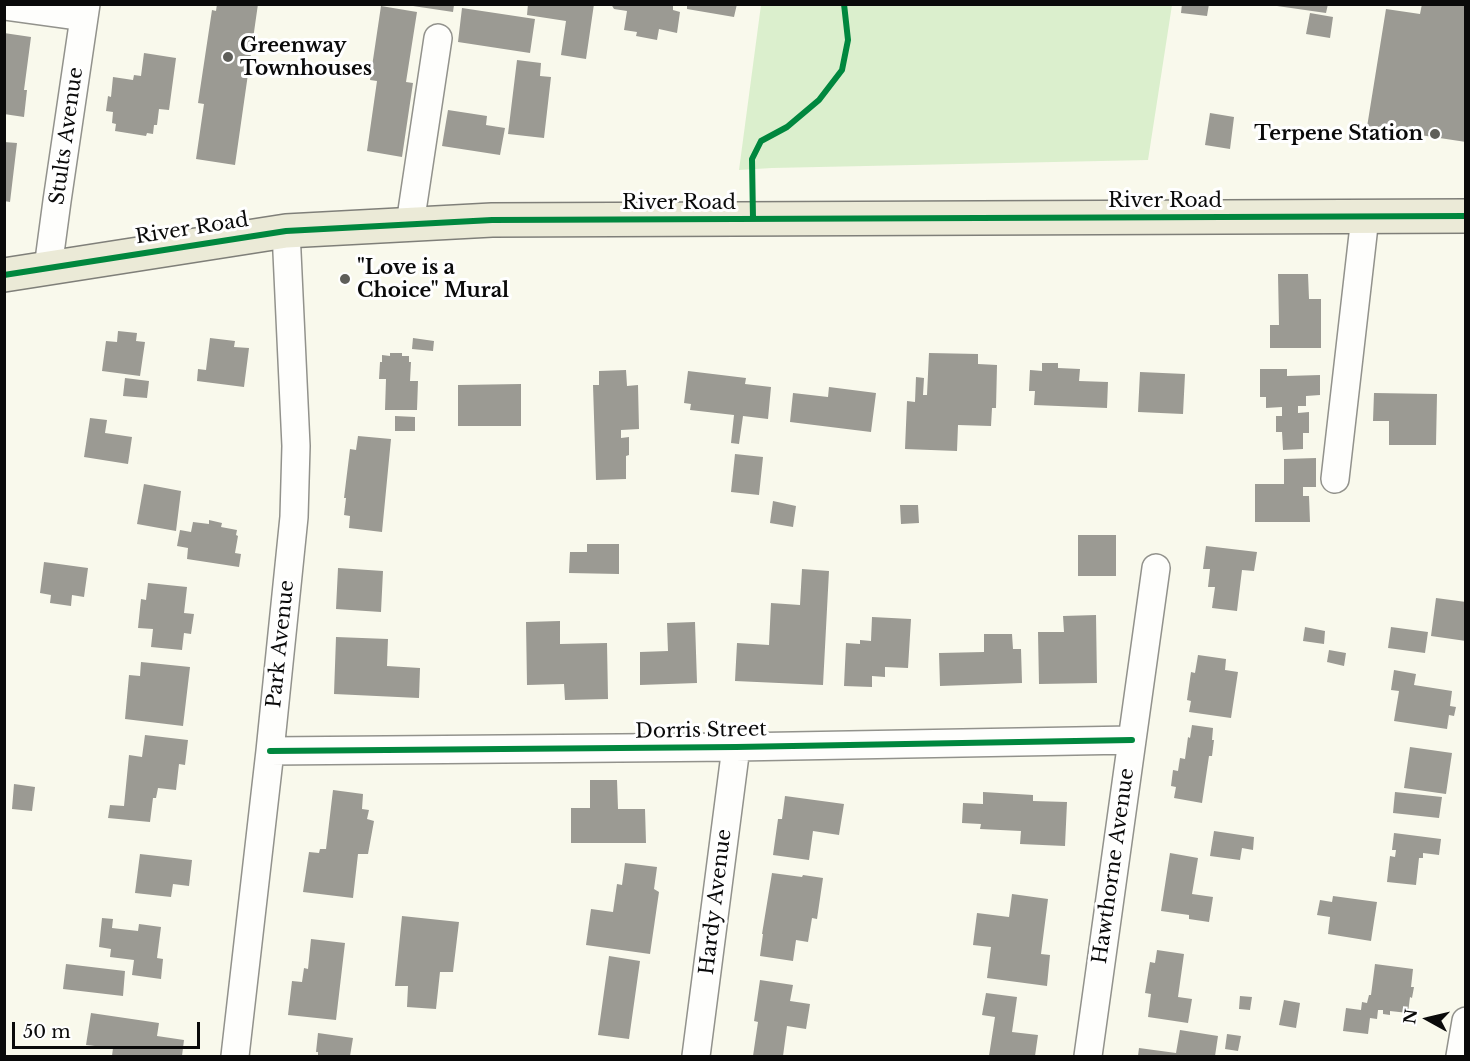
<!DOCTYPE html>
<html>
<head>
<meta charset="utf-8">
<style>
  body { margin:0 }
  #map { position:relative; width:1470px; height:1061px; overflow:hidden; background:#f9f9ec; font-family:"Libre Baskerville",serif }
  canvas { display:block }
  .frame { position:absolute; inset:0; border:6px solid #0a0a0a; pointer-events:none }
  .north { position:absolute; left:1398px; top:989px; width:60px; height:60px; -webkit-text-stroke:4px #fff; paint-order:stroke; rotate:278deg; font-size:16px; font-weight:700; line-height:24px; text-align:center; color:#0a0a0a }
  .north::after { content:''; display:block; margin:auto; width:21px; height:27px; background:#0a0a0a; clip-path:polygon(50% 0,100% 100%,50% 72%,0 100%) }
  .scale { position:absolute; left:12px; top:1022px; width:188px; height:27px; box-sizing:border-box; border:3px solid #0a0a0a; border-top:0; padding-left:8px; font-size:18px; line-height:21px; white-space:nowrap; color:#0a0a0a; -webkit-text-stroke:4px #fff; paint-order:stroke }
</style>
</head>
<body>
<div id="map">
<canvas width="1470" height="1061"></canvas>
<div class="frame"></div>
<div class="north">N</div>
<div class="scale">50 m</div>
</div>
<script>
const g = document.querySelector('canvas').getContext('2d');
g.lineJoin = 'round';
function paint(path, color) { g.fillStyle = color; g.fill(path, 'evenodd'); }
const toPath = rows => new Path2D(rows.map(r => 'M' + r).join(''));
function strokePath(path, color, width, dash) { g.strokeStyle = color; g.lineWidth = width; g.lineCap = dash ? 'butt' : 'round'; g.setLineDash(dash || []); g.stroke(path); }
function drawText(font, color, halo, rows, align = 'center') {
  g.font = font + ' "Libre Baskerville",serif'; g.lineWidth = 6; g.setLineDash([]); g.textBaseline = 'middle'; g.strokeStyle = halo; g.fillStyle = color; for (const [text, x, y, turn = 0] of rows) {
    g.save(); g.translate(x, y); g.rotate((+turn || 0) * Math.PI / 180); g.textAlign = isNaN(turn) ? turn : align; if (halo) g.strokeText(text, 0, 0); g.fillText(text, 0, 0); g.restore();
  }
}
paint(toPath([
  [761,5,1172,5,1148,160,772,168,739,170]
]), '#dbefcd');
paint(toPath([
  [217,4,258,4,235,165,196,159,204,104,198,103,212,10,216,11],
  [528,4,594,4,586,59,561,55,566,21,527,15],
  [611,4,673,4,673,10,680,12,677,33,659,29,657,40,636,36,637,32,624,30,627,11,614,9],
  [687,4,737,4,734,17,687,9],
  [1182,4,1209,4,1207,16,1181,13],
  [1277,4,1328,4,1326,13,1277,6],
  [1422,4,1466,4,1466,142,1367,127,1386,9,1420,14],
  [413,5,454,5,453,12,413,6],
  [381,6,417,12,406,82,413,83,402,157,367,151,377,81,370,80],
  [462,8,535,19,530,53,458,42],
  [1310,13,1333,17,1330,38,1306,34],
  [4,33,31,37,24,90,27,90,24,117,4,114],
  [144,53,176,58,169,110,159,109,157,125,154,125,153,134,147,133,146,136,115,131,116,124,112,123,113,112,106,111,108,96,111,97,113,77,133,80,134,75,141,76],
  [517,60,541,63,540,76,551,77,544,138,508,134],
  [448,110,487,116,486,125,505,128,500,155,442,146],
  [1210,113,1234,117,1230,149,1205,145],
  [4,142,17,143,10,202,4,201],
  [1278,274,1308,274,1309,299,1321,299,1321,348,1270,348,1270,325,1279,325],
  [118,331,137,333,136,341,145,342,140,376,102,371,106,341,117,342],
  [210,338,235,341,234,347,249,348,244,387,197,381,198,369,206,370],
  [413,338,434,341,433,351,412,349],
  [390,353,402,353,402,356,409,356,409,362,411,362,410,381,418,381,417,410,385,410,386,379,379,379,380,362,382,362,382,355,390,356],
  [929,353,978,354,978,364,997,365,996,408,992,408,991,426,958,425,957,451,905,449,907,401,915,402,916,377,924,378,923,395,927,395],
  [1042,363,1058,363,1058,368,1080,369,1079,381,1108,382,1107,408,1034,405,1035,391,1029,391,1030,370,1042,371],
  [1260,369,1287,369,1287,376,1320,375,1320,395,1306,396,1306,406,1298,406,1298,413,1309,412,1309,433,1303,433,1303,449,1283,450,1282,432,1276,432,1276,416,1282,416,1282,407,1266,408,1266,397,1260,397],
  [626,370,627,386,638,385,639,429,621,430,621,438,629,437,629,455,626,456,626,479,596,480,593,385,599,385,599,371],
  [688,371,746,378,745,384,771,387,768,419,743,416,739,444,731,443,734,415,690,410,691,404,684,403],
  [1140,372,1185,374,1183,414,1138,412],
  [125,378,149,381,147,398,123,396],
  [521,384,521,426,458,426,458,385],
  [829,387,876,393,871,432,790,422,793,393,828,397],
  [1374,393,1437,394,1436,445,1389,445,1389,421,1373,421],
  [395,416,415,417,415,431,395,431],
  [90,418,107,420,105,433,132,437,128,464,84,457],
  [358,436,391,439,382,532,349,528,350,516,344,515,346,498,344,498,350,449,356,450],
  [735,454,763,457,759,495,731,492],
  [1316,458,1316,487,1303,487,1303,496,1309,496,1310,522,1255,522,1255,484,1284,484,1284,459],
  [144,484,181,491,176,531,137,524],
  [773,501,796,506,793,527,770,523],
  [900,505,918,505,919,523,901,524],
  [209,520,222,523,221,527,237,530,236,535,238,536,235,553,241,554,239,567,187,559,188,548,177,546,180,530,191,532,193,522,209,524],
  [1078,535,1116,535,1116,576,1078,576],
  [587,544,619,544,619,574,569,573,570,552,587,552],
  [1206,546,1257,552,1254,571,1242,570,1237,611,1212,608,1215,587,1208,587,1210,569,1203,569],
  [44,562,88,568,84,597,72,595,71,606,50,603,51,595,40,593],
  [338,568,383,571,381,612,336,609],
  [802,569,829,571,823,685,735,681,737,643,769,645,771,603,800,605],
  [148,583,187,587,184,613,194,614,191,634,184,633,182,650,151,647,153,629,138,628,141,599,146,600],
  [1436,598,1466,602,1466,641,1431,636],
  [1096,615,1097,683,1039,684,1038,632,1064,632,1063,616],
  [872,617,911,619,908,668,885,667,885,677,872,676,872,687,844,686,846,643,860,644,860,640,871,641],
  [560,621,560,644,607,643,608,699,565,700,564,684,527,685,526,622],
  [695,622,697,683,640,685,640,652,668,651,667,623],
  [1305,627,1325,631,1324,644,1303,641],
  [1391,627,1428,632,1425,653,1388,648],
  [984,634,1012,634,1013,649,1021,649,1022,683,940,686,939,653,984,652],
  [336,637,388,639,387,666,420,668,419,698,334,694],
  [1329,650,1346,653,1344,666,1327,662],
  [1198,655,1226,659,1225,670,1238,672,1231,718,1189,712,1191,701,1187,700,1191,672,1195,673],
  [141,662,190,667,183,726,125,719,129,675,140,676],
  [1394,670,1416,674,1414,685,1452,691,1450,706,1456,707,1454,716,1449,715,1447,729,1394,721,1399,691,1391,690],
  [1192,725,1213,728,1212,740,1214,740,1212,756,1209,756,1202,803,1174,798,1176,787,1171,786,1173,770,1178,771,1180,758,1185,759,1188,737,1190,738],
  [145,735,188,740,185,765,179,764,176,790,158,788,156,798,153,798,150,822,108,818,110,805,124,806,129,755,142,757],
  [1410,747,1452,753,1446,794,1404,788],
  [590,780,617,780,618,809,645,809,646,843,571,843,571,808,590,808],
  [14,784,35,787,32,811,12,809],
  [333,790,363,794,362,809,369,810,367,819,374,821,368,854,358,854,353,898,303,892,309,852,319,853,320,849,326,849],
  [983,792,1033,795,1033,801,1067,802,1065,846,1020,844,1021,831,980,829,981,824,962,823,963,803,983,804],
  [1395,792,1442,797,1439,818,1393,813],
  [785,796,844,804,839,835,813,831,809,860,773,855,778,819,782,819],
  [1214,831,1254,837,1253,850,1242,848,1240,860,1210,856],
  [1394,833,1441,839,1439,855,1423,853,1423,858,1419,858,1416,885,1387,882,1390,856,1395,857,1396,850,1392,850],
  [1170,853,1198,858,1192,894,1213,897,1209,922,1189,919,1189,915,1161,911],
  [140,854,192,860,189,886,173,884,171,897,135,893],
  [625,863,657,867,654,889,659,892,650,954,586,945,591,909,613,912,617,884,622,885],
  [772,873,802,877,803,875,823,878,817,919,812,918,808,942,796,940,793,961,760,956,763,934,762,934],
  [1012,894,1048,899,1041,954,1050,955,1047,986,987,978,991,947,973,945,977,913,1009,917],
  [1333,896,1377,902,1371,941,1328,934,1330,917,1317,915,1320,900,1332,902],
  [402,916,459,922,453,972,440,972,436,1009,407,1007,408,986,395,986],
  [102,918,113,919,112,928,138,931,139,924,161,927,157,958,163,959,161,979,132,975,134,960,110,957,111,949,99,947],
  [311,939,345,943,336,1020,288,1015,292,981,302,982,304,968,308,969],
  [1157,950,1184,954,1178,997,1192,999,1188,1023,1148,1017,1151,994,1145,993,1150,962,1155,963],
  [609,956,640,961,629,1039,598,1035],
  [66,964,125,971,123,996,63,989],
  [1375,964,1413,969,1411,987,1414,987,1412,998,1410,997,1408,1013,1390,1011,1390,1015,1383,1014,1383,1010,1378,1010,1377,1019,1370,1018,1368,1034,1343,1031,1346,1008,1361,1010,1362,1002,1367,1003,1369,995,1371,995],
  [760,980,793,985,790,1001,810,1004,806,1029,787,1026,783,1056,753,1056,758,1022,754,1021],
  [986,993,1017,997,1012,1032,1038,1035,1035,1056,989,1056,995,1017,982,1015],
  [1240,996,1252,997,1250,1010,1239,1009],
  [1284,1000,1300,1003,1296,1028,1279,1025],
  [91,1013,159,1023,157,1036,184,1040,182,1056,112,1056,113,1048,86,1045],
  [1180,1030,1218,1036,1215,1056,1138,1056,1139,1048,1176,1053],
  [318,1033,353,1038,350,1056,318,1056,318,1052,316,1052],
  [1227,1034,1241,1036,1238,1051,1225,1049]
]), '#9b9a93');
const minor = toPath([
  [4,6,84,17],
  [410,224,438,38],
  [48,268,57,201,86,4],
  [1335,479,1365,217],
  [270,751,736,747,1132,740],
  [235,1056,270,751,294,517,296,446,286,231],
  [696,1056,736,747],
  [1088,1056,1156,568],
  [1460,1056,1466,1021]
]);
const major = toPath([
  [4,275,286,231,492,220,1466,216]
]);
strokePath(minor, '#92928c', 30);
strokePath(major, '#7f7f79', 36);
strokePath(minor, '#fefefc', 27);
strokePath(major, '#ebead7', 33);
strokePath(toPath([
  [753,219,752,159,761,141,787,127,819,100,842,70,848,40,844,4],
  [4,275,286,231,492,220,1466,216],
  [270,751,736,747,1132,740]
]), '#00873e', 6);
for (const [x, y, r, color] of [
  [228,57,6,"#5e5e59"],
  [1435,134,6,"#5e5e59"],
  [345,279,6,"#5e5e59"]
]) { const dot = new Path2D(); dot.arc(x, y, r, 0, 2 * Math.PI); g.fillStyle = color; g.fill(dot); strokePath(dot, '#fff', 2); }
drawText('bold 20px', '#0a0a0a', '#fff', [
  ["Greenway",240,46],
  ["Townhouses",240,69],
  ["Terpene Station",1423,134,"right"],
  ["\"Love is a",357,268],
  ["Choice\" Mural",357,291]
], 'left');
drawText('20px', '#0a0a0a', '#fff', [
  ["Stults Avenue",67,136,-82],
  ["River Road",1165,201],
  ["River Road",679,203],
  ["River Road",192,229,-9],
  ["Park Avenue",281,644,-84],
  ["Dorris Street",701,731,-1],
  ["Hawthorne Avenue",1114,866,-82],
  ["Hardy Avenue",716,902,-83]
]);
</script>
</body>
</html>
